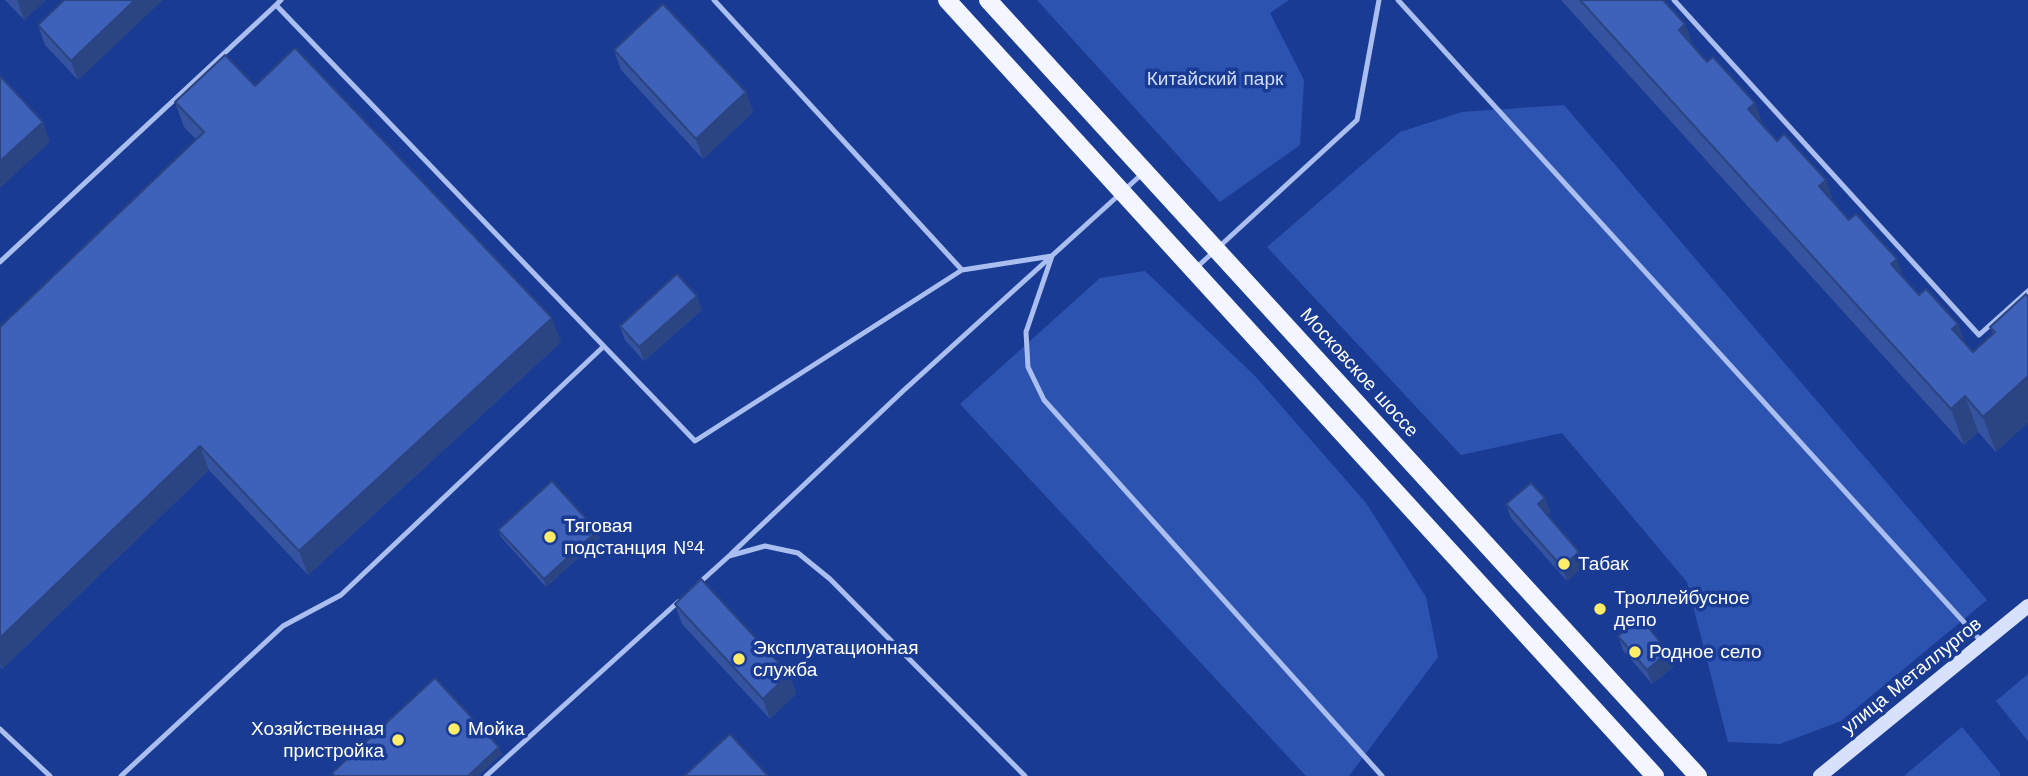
<!DOCTYPE html>
<html>
<head>
<meta charset="utf-8">
<style>
  body { margin:0 }
  canvas { display:block; background:#1a3b93 }
</style>
</head>
<body>
<canvas width="2028" height="776"></canvas>
<script>
const g = document.querySelector('canvas').getContext('2d');
g.lineJoin = 'round';
function paint(path, color) { g.fillStyle = color; g.fill(path, 'evenodd'); }
const toPath = rows => new Path2D(rows.map(r => 'M' + r).join(''));
function strokePath(path, color, width, dash) { g.strokeStyle = color; g.lineWidth = width; g.lineCap = dash ? 'butt' : 'round'; g.setLineDash(dash || []); g.stroke(path); }
function drawText(font, color, halo, rows, align = 'center') {
  g.font = font + ' "Work Sans",sans-serif'; g.lineWidth = 7; g.setLineDash([]); g.textBaseline = 'middle'; g.strokeStyle = halo; g.fillStyle = color; for (const [text, x, y, turn = 0] of rows) {
    g.save(); g.translate(x, y); g.rotate((+turn || 0) * Math.PI / 180); g.textAlign = isNaN(turn) ? turn : align; if (halo) g.strokeText(text, 0, 0); g.fillText(text, 0, 0); g.restore();
  }
}
paint(toPath([
  [1037,0,1289,0,1270,13,1304,80,1300,145,1220,202],
  [1564,105,1987,600,1841,721,1780,744,1728,742,1687,582,1562,433,1461,455,1267,247,1400,132,1462,112],
  [1145,271,1255,376,1366,503,1426,597,1438,657,1349,776,1306,776,960,404,1100,278],
  [2028,674,2028,741,1996,701],
  [1962,727,2000,773,2000,776,1904,776]
]), '#2d53b1');
strokePath(toPath([
  [281,0,276,5,695,441,962,270,1052,256],
  [714,0,962,270],
  [1398,0,1982,642],
  [1674,0,1979,335,2028,291],
  [1052,256,1026,332,1028,367,1044,400,1382,776],
  [0,262,276,5],
  [1196,268,1357,120,1379,0],
  [731,554,903,391,1142,174],
  [698,584,729,556,765,546,798,553,830,579,1025,776],
  [0,729,50,776],
  [121,776,283,626,341,595,603,347],
  [486,776,678,602]
]), '#aabeef', 5);
strokePath(toPath([
  [1820,776,2028,606]
]), '#d8e1fb', 14);
strokePath(toPath([
  [947,0,1655,776],
  [988,0,1698,776]
]), '#f3f5ff', 18);
paint(toPath([
  [5,0,46,0,24,20],
  [64,0,78,80,45,45,38,25],
  [1561,0,1663,0,1685,24,1693,46,1764,127,1919,295,1958,324,1965,344,1973,352,1993,334,1990,327,2026,294,1996,452,1978,432,1964,445],
  [614,50,746,92,753,112,703,159,621,70],
  [255,86,561,342,308,575,209,470,2,669,0,666,0,327,196,139,184,127,175,102],
  [702,310,644,361,625,340,620,326],
  [1545,498,1550,512,1547,515,1584,566,1567,581,1511,518,1506,504],
  [498,530,597,531,600,538,546,587,501,537],
  [675,604,789,674,796,694,770,719,682,624],
  [1618,636,1668,652,1674,666,1652,684,1623,650]
]), '#35539f');
paint(toPath([
  [17,0,46,0,24,20],
  [135,0,163,0,78,80,71,61],
  [1685,24,1698,60,1679,30],
  [746,92,753,112,703,159,696,139],
  [1755,103,1768,138,1748,109],
  [43,122,50,142,0,188,0,161],
  [1826,180,1839,216,1819,186],
  [1897,259,1909,295,1891,264],
  [697,296,702,310,644,361,639,347],
  [552,318,561,342,308,575,299,551],
  [1958,324,1971,359,1952,329],
  [2028,376,2028,423,1996,452,1983,417],
  [1965,396,1978,432,1964,445,1951,409],
  [200,446,209,470,2,669,0,663,0,638],
  [1545,498,1550,512,1543,518,1538,504],
  [597,531,600,538,546,587,544,579],
  [1579,552,1584,566,1567,581,1562,567],
  [1668,652,1674,666,1652,684,1647,670],
  [789,674,796,694,770,719,763,699],
  [499,747,502,754,478,776,468,776]
]), '#2b4482');
const building = toPath([
  [64,0,135,0,71,61,38,25,64,0],
  [1580,0,1663,0,1685,24,1679,30,1707,62,1713,57,1755,103,1748,109,1777,141,1784,134,1826,180,1819,186,1849,220,1856,214,1897,259,1891,264,1919,295,1926,289,1958,324,1952,329,1973,352,1995,332,1990,327,2026,294,2028,297,2028,376,1983,417,1965,396,1951,409,1580,0],
  [663,4,746,92,696,139,614,50,663,4],
  [295,48,552,318,299,551,200,446,0,638,0,327,204,132,175,102,225,55,255,86,295,48],
  [0,76,43,122,0,161,0,76],
  [677,274,697,296,639,347,620,326,677,274],
  [552,481,597,531,544,579,498,530,552,481],
  [1531,483,1545,498,1538,504,1579,552,1562,567,1506,504,1531,483],
  [701,579,789,674,763,699,675,604,701,579],
  [1641,618,1668,652,1647,670,1618,636,1641,618],
  [435,678,499,747,468,776,335,776,332,773,435,678],
  [730,734,768,776,684,776,730,734]
]);
paint(building, '#3e61b9');
strokePath(building, '#2b4482', 2);
for (const [x, y, r, color] of [
  [550,537,7,"#ffec69"],
  [1564,564,7,"#ffec69"],
  [1600,609,7,"#ffec69"],
  [1635,652,7,"#ffec69"],
  [739,659,7,"#ffec69"],
  [454,729,7,"#ffec69"],
  [398,740,7,"#ffec69"]
]) { const dot = new Path2D(); dot.arc(x, y, r, 0, 2 * Math.PI); g.fillStyle = color; g.fill(dot); strokePath(dot, '#1a3b93', 2.5); }
drawText('19px', '#d1ddfb', '#1a3b93', [
  ["Китайский парк",1215,79]
]);
drawText('19px', '#fff', '#1a3b93', [
  ["Московское шоссе",1359,373,48],
  ["улица Металлургов",1912,676,-39]
]);
drawText('19px', '#fff', '#1a3b93', [
  ["Тяговая",564,526],
  ["подстанция №4",564,548],
  ["Табак",1578,564],
  ["Троллейбусное",1614,598],
  ["депо",1614,620],
  ["Эксплуатационная",753,648],
  ["служба",753,670],
  ["Родное село",1649,652],
  ["Хозяйственная",384,729,"right"],
  ["пристройка",384,751,"right"],
  ["Мойка",468,729]
], 'left');
</script>
</body>
</html>
